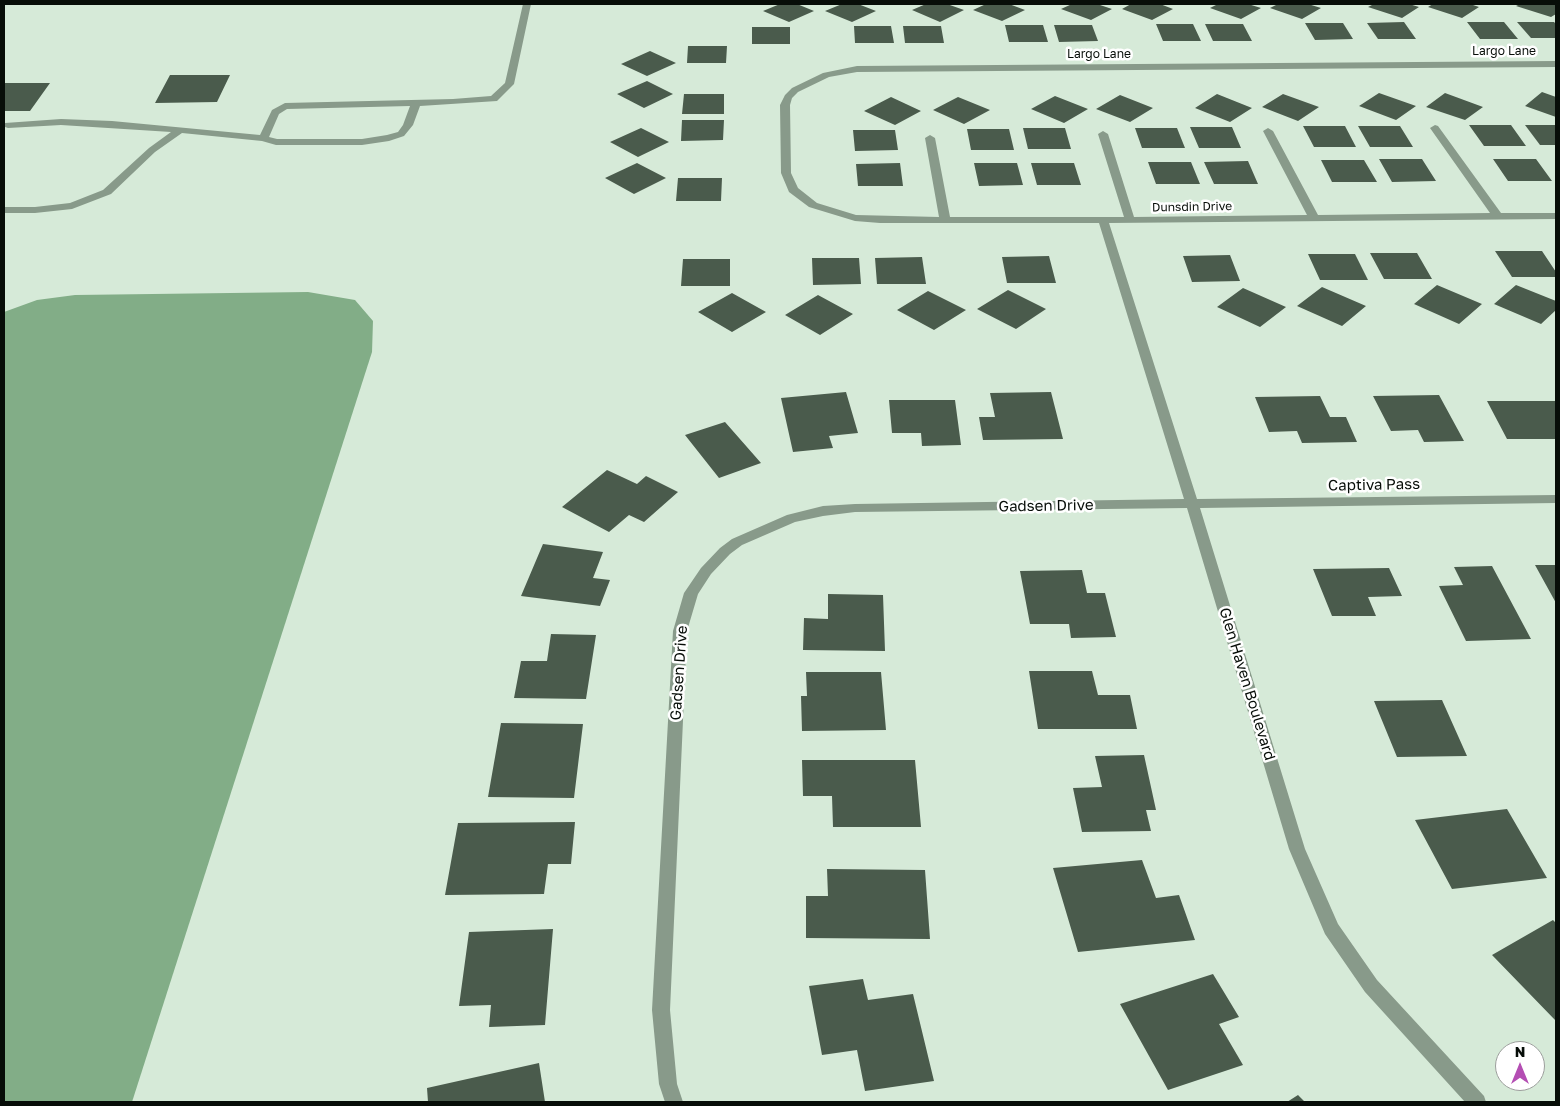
<!DOCTYPE html>
<html>
<head>
<meta charset="utf-8">
<style>
  body { margin:0 }
  #map { position:relative; width:1560px; height:1106px; overflow:hidden; background:#d6ead8; font-family:"Golos Text",sans-serif }
  canvas { display:block }
  .frame { position:absolute; inset:0; border:5px solid #070d08; pointer-events:none }
  .north { position:absolute; left:1495px; top:1041px; width:50px; height:50px; box-sizing:border-box; background:#fff; border:1px solid #9c9e9c; border-radius:50%; rotate:0deg; font-size:14px; font-weight:700; line-height:20px; text-align:center; color:#070d08 }
  .north::after { content:''; display:block; margin:auto; width:18px; height:22px; background:#b44eb3; clip-path:polygon(50% 0,100% 100%,50% 72%,0 100%) }
</style>
</head>
<body>
<div id="map">
<canvas width="1560" height="1106"></canvas>
<div class="frame"></div>
<div class="north">N</div>
</div>
<script>
const g = document.querySelector('canvas').getContext('2d');
g.lineJoin = 'round';
function paint(path, color) { g.fillStyle = color; g.fill(path, 'evenodd'); }
const toPath = rows => new Path2D(rows.map(r => 'M' + r).join(''));
function drawText(font, color, halo, rows, align = 'center') {
  g.font = font + ' "Golos Text",sans-serif'; g.lineWidth = 5; g.setLineDash([]); g.textBaseline = 'middle'; g.strokeStyle = halo; g.fillStyle = color; for (const [text, x, y, turn = 0] of rows) {
    g.save(); g.translate(x, y); g.rotate((+turn || 0) * Math.PI / 180); g.textAlign = isNaN(turn) ? turn : align; if (halo) g.strokeText(text, 0, 0); g.fillText(text, 0, 0); g.restore();
  }
}
paint(toPath([
  [308,292,355,300,373,321,372,352,132,1102,4,1102,4,312,37,300,75,295]
]), '#82ad87');
paint(toPath([
  [780,4,797,4,814,11,789,22,763,11],
  [842,4,858,4,876,11,852,22,825,11],
  [926,4,947,4,964,10,940,22,912,10],
  [986,4,1009,4,1025,10,1002,21,973,10],
  [1072,4,1097,4,1112,9,1091,20,1061,9],
  [1131,4,1160,4,1173,9,1152,20,1122,9],
  [1218,4,1248,4,1261,8,1241,19,1210,8],
  [1278,4,1308,4,1321,8,1302,19,1270,8],
  [1374,4,1409,4,1419,7,1402,18,1368,7],
  [1433,4,1470,4,1479,7,1462,18,1428,7],
  [1520,4,1556,4,1556,14,1551,17,1516,6],
  [1404,22,1416,39,1378,39,1367,23],
  [1467,22,1504,22,1518,39,1480,39],
  [1517,22,1554,22,1556,24,1556,38,1531,38],
  [1305,23,1343,23,1353,39,1315,40],
  [1156,24,1193,24,1201,41,1163,41],
  [1205,24,1243,24,1252,41,1213,41],
  [1005,25,1043,25,1048,42,1009,42],
  [1054,25,1092,25,1098,41,1059,42],
  [854,26,891,26,894,43,855,43],
  [903,26,941,26,944,43,905,43],
  [752,27,790,27,790,44,752,44],
  [688,46,727,46,726,63,687,63],
  [650,51,676,63,647,76,621,64],
  [170,75,230,75,217,102,155,103],
  [647,81,673,94,644,108,617,94],
  [4,83,50,83,30,111,4,111],
  [1542,92,1556,97,1556,117,1525,106],
  [1379,93,1416,106,1396,120,1359,106],
  [1445,93,1483,107,1465,120,1426,107],
  [684,94,724,94,724,114,682,114],
  [1217,94,1252,108,1230,122,1195,108],
  [1283,94,1319,107,1298,121,1262,107],
  [1120,95,1153,108,1130,122,1096,109],
  [1055,96,1088,109,1064,123,1031,109],
  [891,97,921,111,895,125,864,111],
  [958,97,990,110,964,124,933,110],
  [682,120,724,120,723,140,681,141],
  [1469,125,1511,125,1526,146,1484,146],
  [1525,125,1556,125,1556,145,1540,145],
  [1303,126,1345,126,1356,147,1314,147],
  [1358,126,1400,126,1413,147,1370,147],
  [1190,127,1232,127,1241,148,1199,148],
  [641,128,669,142,638,157,610,142],
  [1023,128,1065,128,1071,149,1028,149],
  [1135,128,1177,128,1185,148,1142,148],
  [967,129,1009,129,1014,150,971,150],
  [853,130,895,130,898,150,855,151],
  [1379,159,1422,159,1436,181,1392,182],
  [1493,159,1536,159,1552,181,1508,181],
  [1321,160,1364,160,1377,182,1332,182],
  [1248,161,1258,184,1214,184,1204,162],
  [1148,162,1191,162,1200,184,1156,184],
  [637,163,666,178,634,194,605,178],
  [900,163,903,186,858,186,856,164],
  [974,163,1017,163,1023,185,979,186],
  [1031,163,1074,163,1081,185,1037,185],
  [678,178,722,178,721,201,676,201],
  [1495,251,1542,251,1556,272,1556,277,1512,277],
  [1370,253,1417,253,1432,279,1384,279],
  [1308,254,1355,254,1368,280,1320,280],
  [1230,255,1240,281,1192,282,1183,256],
  [1049,256,1056,283,1007,283,1002,257],
  [922,257,926,284,877,284,875,258],
  [812,258,859,258,861,284,813,285],
  [683,259,730,259,730,286,681,286],
  [1437,285,1482,304,1459,324,1414,304],
  [1516,285,1556,301,1556,310,1541,324,1494,304],
  [1322,287,1366,306,1342,326,1297,306],
  [1243,288,1286,307,1260,327,1217,307],
  [1008,290,1046,309,1016,329,977,309],
  [928,291,966,310,934,330,897,310],
  [732,293,766,312,732,332,698,312],
  [818,295,853,314,820,335,785,315],
  [846,392,858,433,829,436,833,448,793,452,781,398],
  [1051,392,1063,439,983,440,979,417,995,417,990,393],
  [1439,395,1464,441,1424,442,1418,430,1391,431,1373,396],
  [1320,396,1330,417,1346,417,1357,442,1302,443,1297,431,1269,432,1255,397],
  [889,400,955,400,961,445,922,446,921,433,892,433],
  [1487,401,1556,401,1556,439,1507,439],
  [725,422,761,463,719,478,685,435],
  [607,470,637,484,646,476,678,492,644,522,629,515,609,532,562,507],
  [543,544,603,552,593,578,610,580,600,606,521,596],
  [1535,565,1556,565,1556,603],
  [1492,566,1531,639,1466,641,1439,586,1463,585,1454,567],
  [1389,568,1402,596,1368,597,1376,616,1332,616,1313,569],
  [1082,570,1087,593,1105,593,1116,637,1071,638,1069,624,1030,624,1020,571],
  [828,594,883,595,885,651,803,650,804,618,828,619],
  [551,634,596,635,586,699,514,698,521,661,547,661],
  [1029,671,1092,671,1098,695,1130,695,1137,729,1038,729],
  [806,672,881,672,886,730,802,731,801,696,807,696],
  [1442,700,1467,756,1397,757,1374,701],
  [501,723,583,724,574,798,488,797],
  [1144,755,1156,810,1146,810,1151,831,1082,832,1073,788,1102,787,1095,756],
  [802,760,915,760,921,827,833,827,832,796,803,796],
  [1507,809,1547,878,1452,889,1415,820],
  [575,822,571,864,548,864,544,894,445,895,458,823],
  [1142,860,1156,898,1179,895,1195,940,1078,952,1053,868],
  [827,869,925,870,930,939,806,938,806,896,828,896],
  [1553,920,1556,923,1556,1021,1492,955],
  [553,929,545,1025,489,1027,491,1005,459,1006,469,932],
  [1213,974,1239,1017,1219,1024,1243,1065,1168,1090,1120,1004],
  [863,979,868,1000,913,994,934,1081,865,1091,857,1050,822,1055,809,986],
  [539,1063,545,1102,428,1102,427,1088],
  [1298,1095,1305,1102,1287,1102]
]), '#4a5b4c');
paint(toPath([
  [523,4,531,4,514,84,497,101,420,106,413,125,404,136,389,141,362,145,276,145,262,141,182,133,155,152,111,194,72,209,35,213,4,213,4,207,35,207,70,203,103,190,149,148,171,132,61,125,8,128,5,127,5,123,61,119,112,121,260,135,272,110,285,103,453,99,491,96,505,83,523,4],
  [410,106,403,125,398,132,387,135,362,139,277,139,269,137,279,114,287,109,410,106]
]), '#889a8a');
paint(toPath([
  [1556,61,1556,67,857,72,829,77,798,92,792,98,790,105,791,173,798,188,817,203,856,215,939,217,925,138,930,135,935,138,950,217,1124,217,1098,134,1103,131,1108,134,1134,217,1307,215,1263,131,1268,128,1273,131,1318,215,1490,213,1430,128,1435,125,1438,126,1501,213,1556,213,1556,219,1109,223,1197,499,1556,495,1556,503,1200,508,1305,849,1338,924,1377,980,1484,1096,1486,1102,1465,1102,1365,992,1325,934,1289,849,1187,508,855,512,823,516,795,522,742,545,730,554,711,574,698,594,687,631,670,1010,677,1084,683,1102,665,1102,659,1084,652,1010,673,631,684,593,701,568,720,548,732,539,787,515,823,506,855,504,1184,499,1099,223,880,223,855,221,809,207,789,192,781,173,780,105,785,95,792,88,823,73,857,66,1556,61]
]), '#889a8a');
drawText('12px', '#070d08', '#fff', [
  ["Largo Lane",1504,51],
  ["Largo Lane",1099,54],
  ["Dunsdin Drive",1192,207,-1]
]);
drawText('15px', '#070d08', '#fff', [
  ["Captiva Pass",1374,485,-1],
  ["Gadsen Drive",1046,506,-1],
  ["Gadsen Drive",679,673,-86],
  ["Glen Haven Boulevard",1247,684,73]
]);
</script>
</body>
</html>
